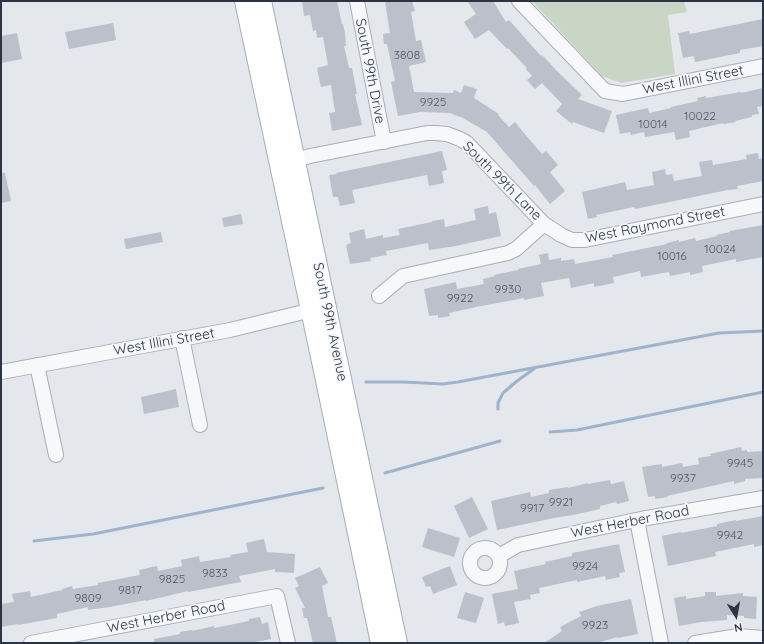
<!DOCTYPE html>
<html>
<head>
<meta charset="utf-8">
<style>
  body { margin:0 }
  #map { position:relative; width:764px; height:644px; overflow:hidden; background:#e4e7ec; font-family:Quicksand,sans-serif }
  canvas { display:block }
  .frame { position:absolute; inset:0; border:2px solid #2b3445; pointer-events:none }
  .north { position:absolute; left:716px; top:596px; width:40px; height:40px; -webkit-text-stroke:3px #f4f6f9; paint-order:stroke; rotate:169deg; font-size:11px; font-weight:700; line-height:16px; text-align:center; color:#2b3445 }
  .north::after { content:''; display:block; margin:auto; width:14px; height:18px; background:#2b3445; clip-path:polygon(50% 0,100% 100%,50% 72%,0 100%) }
</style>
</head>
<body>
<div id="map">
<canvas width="764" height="644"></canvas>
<div class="frame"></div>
<div class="north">N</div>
</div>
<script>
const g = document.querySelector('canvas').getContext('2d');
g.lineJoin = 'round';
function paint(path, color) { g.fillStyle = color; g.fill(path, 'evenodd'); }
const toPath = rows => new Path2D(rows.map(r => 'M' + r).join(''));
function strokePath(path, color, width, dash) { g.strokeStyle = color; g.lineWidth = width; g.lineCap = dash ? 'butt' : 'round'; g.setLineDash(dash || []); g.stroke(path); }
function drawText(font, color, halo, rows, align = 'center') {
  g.font = font + ' Quicksand,sans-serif'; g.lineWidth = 3.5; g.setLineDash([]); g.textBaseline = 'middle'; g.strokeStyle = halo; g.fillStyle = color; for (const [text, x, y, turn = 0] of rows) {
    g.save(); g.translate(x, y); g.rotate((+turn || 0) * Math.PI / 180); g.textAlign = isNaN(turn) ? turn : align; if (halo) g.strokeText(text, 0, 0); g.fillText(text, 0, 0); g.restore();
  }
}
paint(toPath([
  [532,1,684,1,687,12,668,15,675,74,621,83,602,76]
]), '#c9d6c5');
strokePath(toPath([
  [366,382,403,382,443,384,458,382,719,333,763,331],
  [498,409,498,403,503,393,517,381,535,368],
  [550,432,577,430,763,392],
  [385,473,500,441],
  [34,541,93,534,323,488]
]), '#9fb4cc', 3);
paint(toPath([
  [302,1,337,1,342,24,343,24,345,33,346,46,344,46,349,68,352,68,357,94,355,94,362,125,332,131,329,113,335,112,331,85,321,87,317,68,328,65,323,37,317,38,316,30,313,31,310,15,304,16],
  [385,1,412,1,415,11,411,12,416,41,421,40,426,62,409,66,414,92,453,93,454,90,461,93,464,85,477,89,474,98,499,114,498,115,509,127,515,122,523,132,542,154,546,151,558,165,550,172,565,191,550,204,535,185,534,186,487,132,463,118,450,113,420,112,398,116,391,82,395,81,387,44,384,44,383,34,390,33],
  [467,1,493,1,506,22,509,20,541,56,542,55,558,72,582,95,578,99,612,111,604,133,573,122,572,124,556,111,562,104,542,83,535,89,527,80,532,76,526,69,527,68,508,48,507,49,489,30,475,39,464,22,476,14],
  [763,19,763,46,740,50,740,53,695,62,694,56,683,58,678,33,689,31,690,34],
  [113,23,116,40,69,49,65,32],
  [17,33,22,59,1,63,1,36],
  [763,88,763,106,757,107,759,114,752,115,752,117,735,121,736,122,723,124,723,123,689,131,690,137,676,140,674,132,645,137,644,132,631,135,630,132,620,134,616,115,648,108,649,113,671,108,671,107,698,101,697,98,706,96,706,98,741,92,741,93],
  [442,151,447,170,442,171,444,183,429,186,427,175,352,190,355,203,340,206,338,197,333,197,329,175,337,174,336,173],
  [758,153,759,159,763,158,763,181,737,186,738,189,728,190,635,209,634,207,596,215,597,217,588,219,582,192,625,182,627,190,654,185,652,172,665,169,666,175,672,174,674,181,702,176,699,162,712,160,713,165,747,159,746,155],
  [1,173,5,173,11,201,1,203],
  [488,206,489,214,496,212,501,236,456,246,429,250,428,243,386,251,387,255,370,258,371,261,350,264,346,245,351,243,349,233,364,229,366,239,383,235,383,238,400,235,398,229,432,222,432,221,444,219,445,227,476,220,474,209],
  [241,214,243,224,224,227,222,218],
  [763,225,763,257,736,262,736,259,702,266,703,272,690,275,690,272,670,276,669,272,641,277,640,271,613,277,614,283,594,287,594,283,571,288,569,278,541,283,544,296,524,300,524,298,476,307,449,313,450,316,438,318,438,315,429,316,424,289,456,282,457,289,484,284,483,279,495,276,494,275,518,270,518,269,541,264,539,255,548,253,549,260,561,258,561,261,574,259,575,264,613,257,612,255,667,244,667,243,679,240,679,242,695,238,696,241,717,236,716,235,730,232,730,231],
  [161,232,163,242,126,249,124,239],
  [176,389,179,407,144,414,141,397],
  [741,447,742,451,747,450,747,452,763,451,763,478,745,479,745,481,734,484,734,481,667,496,668,497,655,499,655,496,648,497,642,467,662,464,662,467,682,463,683,467,699,464,698,458,711,456,710,454],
  [610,480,611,484,624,481,629,501,617,504,616,502,600,506,600,509,573,515,554,518,497,530,491,501,530,492,531,497,549,493,549,490,568,487,568,488,588,483,588,484],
  [472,497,488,529,469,538,454,506],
  [763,516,763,545,754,547,754,544,715,552,716,556,668,566,662,536,681,532,681,533,717,526,717,524,736,520,736,521],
  [428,528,460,538,454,557,422,547],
  [264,539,267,552,295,554,294,573,275,572,275,569,239,576,241,582,188,592,188,591,146,601,146,600,110,607,88,610,88,607,57,614,57,618,18,625,18,624,1,627,1,604,14,602,12,594,30,591,31,597,62,590,62,589,72,586,73,589,98,585,98,583,140,575,139,570,157,566,158,571,182,566,181,560,199,556,200,562,231,557,230,555,248,552,246,543],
  [619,544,625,572,619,573,620,577,606,580,605,576,577,582,577,580,539,588,540,593,530,595,531,599,514,602,519,623,505,626,504,622,498,624,492,594,518,589,514,571,546,564,545,562,572,556,572,553],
  [450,566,457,585,433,594,430,586,426,587,422,577],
  [320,567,328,583,322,586,328,617,331,617,337,643,313,643,307,618,304,618,302,608,305,608,295,588,299,586,295,578],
  [465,592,484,598,476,623,457,618],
  [705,592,716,592,716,596,743,593,743,596,757,597,756,619,744,618,744,616,727,615,727,620,701,622,679,626,674,598,686,596,686,599,705,596],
  [631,599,638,634,618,638,618,637,597,643,544,643,562,631,560,627,581,616,579,612,597,606],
  [260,617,262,624,268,622,271,639,251,643,154,643,154,639,180,634,180,632,192,630,192,631,214,626,214,628,249,621,249,619]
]), '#bbc0ca');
const minor = toPath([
  [357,1,384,142],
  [519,1,605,91,623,94,763,66],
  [287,162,310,156,427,133,436,133,447,134,460,139,467,143,544,224,561,235,572,240,585,240,763,204],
  [379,296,403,276,508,253,516,249,544,224],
  [182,338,200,425],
  [37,365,56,455],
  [1,372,230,330,320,308],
  [637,520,661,643],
  '470 563a15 15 0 1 1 30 0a15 15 0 1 1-30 0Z',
  [499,556,518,545,641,519,763,498],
  [31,643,277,596,288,643],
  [695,643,738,636,763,638]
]);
const major = toPath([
  [244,1,322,366,380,643],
  [262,1,398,643]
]);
strokePath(minor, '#a9aeb7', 16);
strokePath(major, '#a3abb8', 20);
strokePath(minor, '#f7f8fa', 14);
strokePath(major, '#fff', 18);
drawText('12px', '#4f5766', null, [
  ["3808",407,55],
  ["9925",433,102],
  ["10022",700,116],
  ["10014",653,124],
  ["10024",720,249],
  ["10016",672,256],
  ["9930",508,289],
  ["9922",460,298],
  ["9945",740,463],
  ["9937",683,478],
  ["9921",561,502],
  ["9917",532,508],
  ["9942",730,535],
  ["9924",585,566],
  ["9833",215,573],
  ["9825",172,579],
  ["9817",130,590],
  ["9809",88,598],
  ["9923",595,625]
]);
drawText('14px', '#2b3445', '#f4f6f9', [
  ["South 99th Drive",370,71,79],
  ["West Illini Street",693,80,-11],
  ["South 99th Lane",502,181,45],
  ["West Raymond Street",655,225,-11],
  ["South 99th Avenue",330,322,78],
  ["West Illini Street",164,342,-10],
  ["West Herber Road",630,522,-11],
  ["West Herber Road",166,617,-11]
]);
</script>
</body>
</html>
